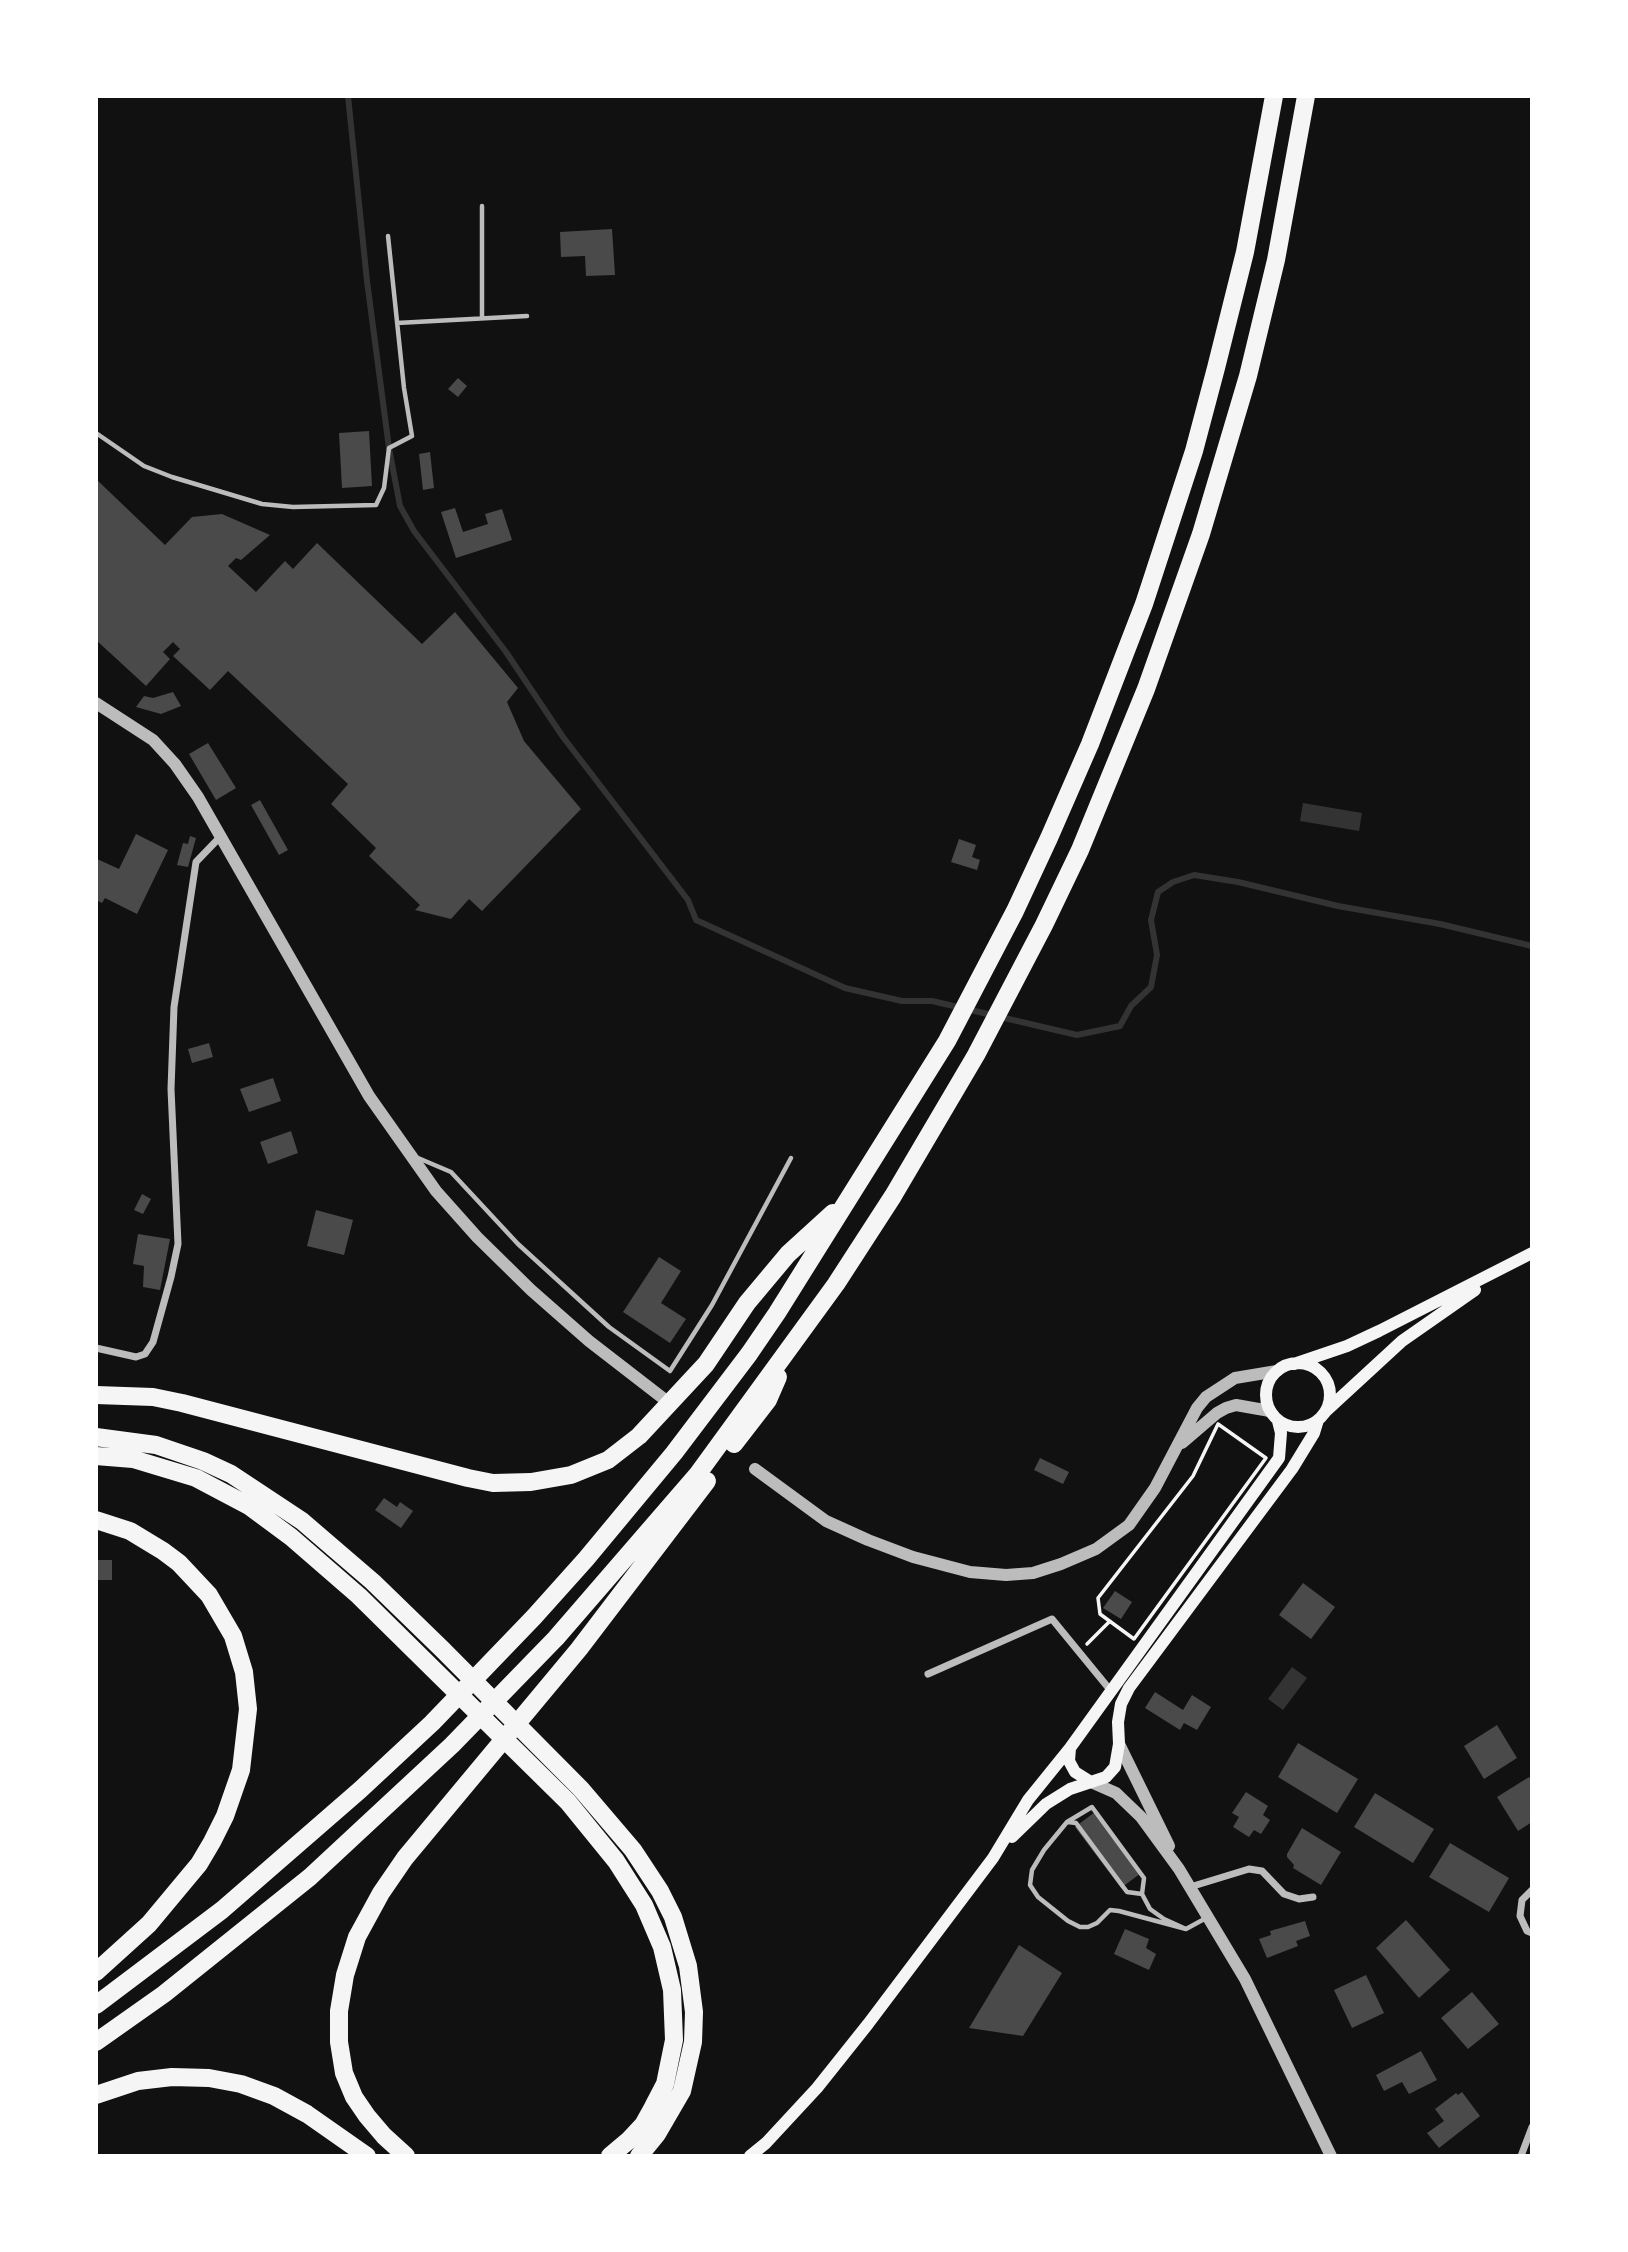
<!DOCTYPE html>
<html>
<head>
<meta charset="utf-8">
<style>
  body { margin:0 }
  #map { position:relative; width:1628px; height:2252px; overflow:hidden; background:#111; font-family:Helvetica,sans-serif }
  canvas { display:block }
  .frame { position:absolute; inset:0; border:98px solid #fff; pointer-events:none }
</style>
</head>
<body>
<div id="map">
<canvas width="1628" height="2252"></canvas>
<div class="frame"></div>
</div>
<script>
const g = document.querySelector('canvas').getContext('2d');
g.lineJoin = 'round';
function paint(path, color) { g.fillStyle = color; g.fill(path, 'evenodd'); }
const toPath = rows => new Path2D(rows.map(r => 'M' + r).join(''));
function strokePath(path, color, width, dash) { g.strokeStyle = color; g.lineWidth = width; g.lineCap = dash ? 'butt' : 'round'; g.setLineDash(dash || []); g.stroke(path); }
paint(toPath([
  [1303,803,1362,813,1359,831,1300,821],
  [1292,1667,1307,1678,1283,1710,1268,1699]
]), '#333');
strokePath(toPath([
  [348,96,367,281,389,448,400,506,414,531,506,652,563,737,688,900,696,920,845,988,902,1001,932,1001,1077,1035,1120,1026,1131,1006,1151,987,1157,955,1151,920,1158,892,1173,882,1194,875,1238,882,1338,906,1440,924,1532,946]
]), '#333', 6);
paint(toPath([
  [612,229,615,275,586,276,585,256,561,257,560,232],
  [458,378,467,386,458,397,448,389],
  [369,431,372,486,342,488,339,433],
  [430,452,434,488,423,490,419,454],
  [96,479,165,545,192,517,222,514,270,535,241,560,236,558,228,566,256,592,285,561,293,569,317,543,422,644,455,612,518,688,507,702,524,741,581,809,482,911,469,899,451,919,415,910,420,905,369,856,376,848,331,804,348,784,228,671,210,690,173,656,180,649,173,642,163,652,170,659,146,686,96,640],
  [455,508,463,532,488,524,485,514,502,509,512,540,456,558,441,512],
  [173,692,181,706,161,714,136,707,144,696,153,698],
  [208,743,236,788,216,800,189,754],
  [260,800,288,850,279,855,251,805],
  [136,834,168,850,137,914,105,898,102,903,96,900,97,859,119,869],
  [190,836,196,838,188,867,177,865,183,843,188,844],
  [959,839,976,845,972,857,980,860,977,870,951,862],
  [209,1043,213,1057,192,1063,188,1049],
  [273,1078,281,1101,249,1112,240,1089],
  [291,1131,298,1153,268,1164,260,1142],
  [142,1194,151,1199,143,1214,134,1210],
  [316,1210,353,1220,344,1255,307,1246],
  [138,1234,170,1239,160,1290,143,1287,144,1266,133,1264],
  [659,1257,681,1271,661,1303,686,1319,670,1343,623,1312],
  [1040,1458,1069,1472,1063,1484,1034,1470],
  [384,1498,397,1507,400,1502,413,1511,401,1528,375,1510],
  [96,1560,112,1560,112,1580,96,1580],
  [1303,1583,1335,1607,1311,1639,1279,1615],
  [1115,1591,1132,1602,1121,1619,1103,1608],
  [1155,1692,1183,1710,1192,1695,1211,1707,1197,1730,1184,1723,1180,1730,1145,1708],
  [1497,1725,1517,1758,1484,1779,1464,1746],
  [1298,1743,1358,1779,1337,1813,1278,1777],
  [1529,1777,1532,1781,1532,1822,1518,1831,1497,1797],
  [1246,1792,1268,1806,1263,1815,1270,1820,1261,1834,1254,1830,1249,1837,1233,1827,1239,1817,1232,1813],
  [1375,1793,1434,1829,1413,1863,1354,1827],
  [1095,1812,1141,1873,1121,1888,1075,1827],
  [1302,1828,1341,1852,1321,1885,1293,1868,1294,1865,1287,1857,1287,1854],
  [1450,1843,1509,1878,1489,1912,1429,1877],
  [1406,1920,1450,1970,1419,1998,1376,1948],
  [1305,1921,1310,1936,1296,1941,1298,1946,1267,1958,1259,1939,1271,1935,1270,1931],
  [1125,1929,1149,1939,1146,1948,1156,1954,1149,1970,1114,1954],
  [1019,1945,1062,1973,1023,2036,969,2028],
  [1366,1975,1384,2013,1352,2028,1334,1990],
  [1472,1992,1499,2024,1468,2049,1441,2018],
  [1421,2051,1437,2080,1409,2094,1402,2082,1384,2091,1376,2075],
  [1462,2092,1480,2116,1439,2148,1427,2133,1444,2121,1435,2109,1456,2093,1458,2095]
]), '#4a4a4a');
strokePath(toPath([
  [1218,1424,1266,1458,1134,1639,1100,1614,1098,1598,1193,1476,1218,1424],
  [1087,1644,1110,1621]
]), '#f5f5f5', 3.5);
strokePath(toPath([
  [482,206,482,318],
  [397,323,527,316],
  [96,433,144,466,172,477,262,504,293,507,376,505,384,488,389,448,412,436,404,388,388,236],
  [418,1158,451,1172,518,1244,609,1327,670,1371,712,1305,791,1158],
  [1068,1822,1076,1823,1127,1892,1142,1894],
  [1186,1929,1164,1919,1150,1909,1142,1894,1144,1878,1092,1807,1067,1822,1044,1850,1032,1870,1030,1885,1038,1897,1068,1921,1080,1927,1088,1927,1097,1923,1110,1910,1119,1911,1186,1929,1208,1917]
]), '#bcbcbc', 4.5);
strokePath(toPath([
  [96,1348,136,1357,145,1354,153,1342,171,1277,178,1244,171,1089,174,1007,196,862,221,836],
  [928,1674,1052,1619,1111,1691],
  [1190,1887,1249,1869,1262,1871,1284,1894,1299,1899,1313,1897],
  [1532,1890,1522,1900,1520,1916,1527,1931,1532,1933],
  [1521,2156,1532,2127]
]), '#bcbcbc', 7);
strokePath(toPath([
  [96,703,153,740,175,764,198,797,369,1096,436,1191,477,1237,531,1290,589,1341,664,1399],
  [1182,1443,1217,1413,1226,1408,1236,1405,1270,1411],
  [755,1469,826,1521,868,1540,913,1557,970,1572,1006,1575,1033,1573,1061,1564,1096,1549,1129,1525,1155,1488,1197,1408,1206,1397,1235,1378,1277,1371],
  [1119,1744,1169,1846],
  [1091,1782,1116,1793,1141,1817,1179,1869,1245,1979,1331,2156]
]), '#bcbcbc', 12);
strokePath(toPath([
  '1266 1395a32 32 0 1 1 64 0a32 32 0 1 1-64 0Z',
  [1294,1364,1347,1346,1379,1331,1532,1253],
  [1326,1411,1402,1341,1475,1290],
  [1070,1748,1069,1761,1075,1772,1091,1782,1106,1777,1115,1767,1119,1744,1118,1722,1121,1704,1129,1688,1292,1469,1314,1433,1318,1420],
  [1012,1837,1046,1804,1070,1789,1091,1782],
  [750,2156,766,2143,817,2088,868,2024,993,1858,1028,1800,1070,1748,1279,1458,1281,1433,1278,1421]
]), '#f5f5f5', 12);
strokePath(toPath([
  [96,1395,153,1397,182,1403,468,1478,493,1483,531,1482,571,1475,608,1460,639,1436,706,1364,747,1303,788,1254,833,1213],
  [96,1437,156,1445,203,1461,231,1474,302,1521,373,1582,442,1649,581,1789,633,1850,660,1891,673,1917,688,1966,694,2012,693,2042,682,2091,657,2134,639,2156],
  [734,1444,768,1400,778,1377],
  [96,1456,133,1459,196,1478,249,1506,291,1537,359,1596,568,1802,616,1861,644,1905,662,1947,672,1990,674,2040,665,2084,653,2107,643,2125,629,2140,610,2156],
  [96,1520,130,1531,163,1551,179,1563,209,1595,233,1636,244,1672,248,1709,241,1770,225,1816,212,1842,199,1864,149,1924,96,1972],
  [96,2005,222,1910,360,1790,432,1723,534,1617,586,1559,674,1453,749,1354,777,1313,947,1041,1015,911,1049,838,1090,744,1144,604,1194,451,1216,368,1245,252,1274,96],
  [96,2042,164,1994,310,1877,452,1745,556,1638,697,1475,836,1284,893,1196,976,1055,1044,925,1080,850,1146,689,1201,534,1248,376,1276,260,1306,96],
  [96,2095,138,2081,172,2077,209,2078,241,2084,274,2096,307,2114,367,2156],
  [406,2156,384,2136,367,2116,354,2097,344,2073,339,2042,339,2011,345,1975,357,1937,381,1893,405,1858,579,1649,707,1481]
]), '#f5f5f5', 18);
</script>
</body>
</html>
